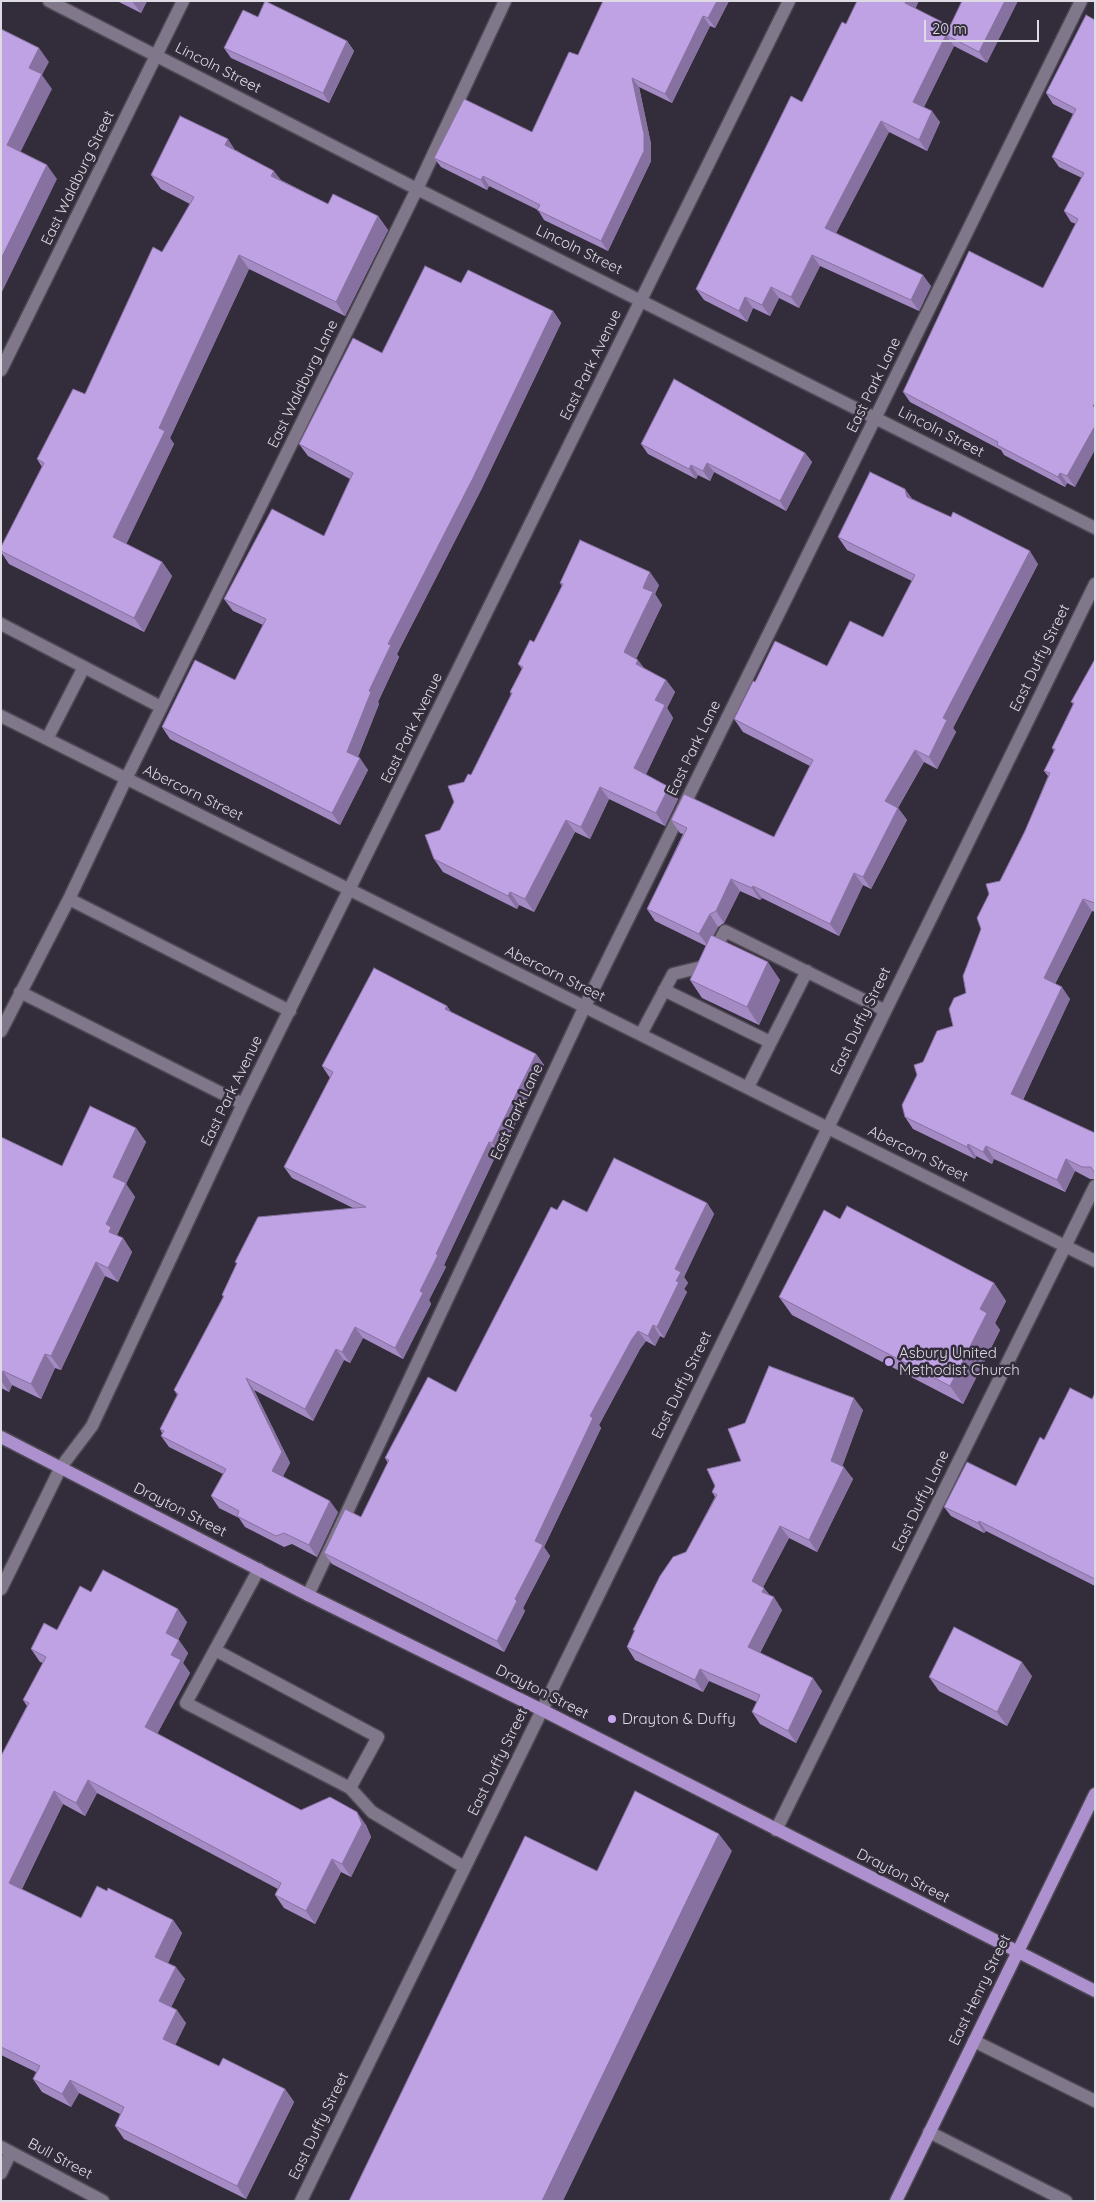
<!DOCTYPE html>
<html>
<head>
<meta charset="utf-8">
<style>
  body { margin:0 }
  #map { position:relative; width:1096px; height:2202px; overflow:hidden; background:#332d3b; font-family:Quicksand,sans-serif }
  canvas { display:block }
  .frame { position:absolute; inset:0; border:2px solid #dfdbe4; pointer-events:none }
  .scale { position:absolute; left:924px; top:20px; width:115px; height:22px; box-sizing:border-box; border:2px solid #dfdbe4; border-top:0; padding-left:6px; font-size:15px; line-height:18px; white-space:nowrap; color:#dfdbe4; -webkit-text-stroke:4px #332d3b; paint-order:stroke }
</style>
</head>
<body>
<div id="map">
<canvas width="1096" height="2202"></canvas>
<div class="frame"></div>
<div class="scale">20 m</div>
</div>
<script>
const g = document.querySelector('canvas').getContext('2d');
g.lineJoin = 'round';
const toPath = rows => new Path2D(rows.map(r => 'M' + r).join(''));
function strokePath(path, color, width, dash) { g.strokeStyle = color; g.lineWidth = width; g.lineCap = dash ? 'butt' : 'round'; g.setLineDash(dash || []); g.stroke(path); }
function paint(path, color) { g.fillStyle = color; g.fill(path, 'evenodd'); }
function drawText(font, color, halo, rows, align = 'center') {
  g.font = font + ' Quicksand,sans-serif'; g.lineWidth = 5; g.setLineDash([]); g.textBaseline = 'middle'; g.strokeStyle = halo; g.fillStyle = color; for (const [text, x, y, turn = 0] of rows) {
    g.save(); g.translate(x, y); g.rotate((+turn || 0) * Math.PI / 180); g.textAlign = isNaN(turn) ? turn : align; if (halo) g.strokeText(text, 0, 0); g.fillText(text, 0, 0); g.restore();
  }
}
const minor = toPath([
  [49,1,417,189,1095,528],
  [1,370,183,1],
  [1,624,161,707],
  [1,716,1095,1261],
  [47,739,84,667],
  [69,899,290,1011],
  [664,990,770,1042],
  [20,992,243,1104],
  [1,1031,69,899,126,779,417,189,505,1],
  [641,1034,673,974,706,966,725,931,884,1010],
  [748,1087,807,971],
  [259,1569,186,1703,350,1788,372,1812,464,1867],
  [1,1589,61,1467,92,1426,243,1104,789,1],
  [308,1595,585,1006,1081,1],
  [215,1650,378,1737,350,1788],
  [776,1830,1095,1186],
  [974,2041,1095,2101],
  [929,2132,1066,2201],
  [1,2147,103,2201],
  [1,2173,11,2152],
  [301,2201,1095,584]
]);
const major = toPath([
  [1,1437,308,1595,542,1710,1095,1991],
  [896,2201,1095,1794]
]);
strokePath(minor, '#4e4854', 15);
strokePath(major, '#4e4854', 15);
strokePath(minor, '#80788a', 12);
strokePath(major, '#ac91ce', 12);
paint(toPath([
  [117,1,147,1,141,13],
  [603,1,729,1,715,28,710,26,672,103,639,87,651,144,651,161,608,251,544,220,538,210,489,186,487,190,441,167,434,158,532,132,578,55],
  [962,1,987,63,954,46,924,107,940,122,927,151,889,132,836,233,931,286,919,311,820,266,799,308,779,298,770,316,753,308,747,322,704,300,696,289,802,102,846,24,915,9,950,26],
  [258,17,347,41,354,51,329,103,231,58,224,48],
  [1095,20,1075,487,1067,483,1065,487,1004,455,1001,450,910,402,903,392,1043,288,1076,224,1071,222,1064,211,1082,178,1059,167,1052,157,1073,114,1053,104,1046,93],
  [236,150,281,180,328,204,378,216,388,230,345,316,249,269,170,438,174,444,126,544,162,562,172,576,144,632,9,564,1,552,1,547,42,467,37,459,85,394,190,204,161,189,151,175],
  [461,283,553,311,561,323,481,490,397,654,399,657,378,702,379,704,358,757,368,770,340,825,170,739,162,727,235,680,263,625,233,611,224,599,324,536,350,479,308,456,299,444,382,353],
  [641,444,805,453,812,462,786,511,714,472,710,481,698,475,696,479,648,454],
  [913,499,1038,564,953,728,956,732,937,769,924,762,898,808,907,820,871,889,863,885,839,936,762,898,760,900,740,891,724,923,718,927,713,936,780,980,759,1025,702,998,690,980,706,946,655,921,647,909,683,834,680,833,671,820,774,837,810,766,743,732,734,719,755,682,827,666,883,637,912,581,847,550,838,537],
  [560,583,659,585,655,594,662,605,636,659,644,668,666,680,675,692,667,708,673,718,646,774,678,799,665,826,609,799,590,839,575,832,534,912,519,905,517,909,443,872,434,859,440,830,464,782,471,775,511,695,510,692,522,669,518,664,534,642,562,586],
  [1095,659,1095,912,1092,911,1055,984,1070,999,1023,1100,1095,1133,1095,1179,1090,1179,1075,1171,1065,1192,994,1159,992,1164,976,1156,975,1159,913,1129,905,1117,917,1075,923,1062,953,1026,966,993,1000,881,1025,831,1048,776,1044,771,1054,751,1052,748,1073,704,1071,702],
  [447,1006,451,1012,536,1054,544,1065,500,1155,497,1153,444,1265,446,1267,429,1300,431,1304,403,1359,363,1338,350,1363,344,1360,313,1421,254,1390,290,1463,283,1476,338,1512,317,1557,292,1544,284,1547,245,1527,239,1518,219,1508,211,1496,223,1474,169,1447,161,1436,162,1433,160,1429,177,1395,174,1390,223,1297,222,1295,237,1264,235,1262,353,1208,292,1178,284,1167,330,1078,322,1066],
  [136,1128,146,1142,126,1184,135,1197,117,1235,123,1238,132,1252,118,1282,105,1276,61,1370,55,1368,41,1399,12,1385,9,1392,1,1388,1,1137,62,1166],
  [707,1203,714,1214,684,1277,688,1283,684,1289,687,1292,664,1338,660,1336,655,1346,646,1341,640,1349,599,1425,601,1428,544,1547,550,1556,523,1608,525,1611,504,1652,332,1564,324,1553,361,1517,388,1463,385,1458,456,1392,557,1210,587,1212],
  [840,1219,994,1283,1006,1301,995,1323,1000,1330,963,1404,792,1315,779,1297],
  [1095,1393,1095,1586,986,1531,984,1533,951,1516,944,1507,1016,1486,1044,1440,1092,1399],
  [863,1410,842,1466,853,1479,817,1552,789,1538,763,1587,782,1610,760,1653,822,1691,796,1743,760,1724,752,1712,757,1702,709,1681,703,1692,635,1660,627,1647,634,1631,633,1630,686,1552,715,1497,712,1492,741,1461],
  [91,1592,187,1622,178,1640,188,1653,183,1663,190,1673,157,1734,301,1810,366,1825,371,1837,351,1877,341,1872,315,1924,284,1908,275,1895,278,1889,97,1793,85,1816,63,1804,22,1889,81,1918,173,1920,182,1933,168,1963,185,1979,171,2007,186,2023,175,2045,219,2066,285,2089,294,2102,246,2199,124,2139,115,2126,120,2114,79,2093,71,2107,42,2092,33,2079,36,2072,1,2055,1,1756,27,1706,23,1700,43,1663,40,1662,31,1649,57,1630],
  [1032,1676,1007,1726,939,1691,929,1677]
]), '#a48bc4');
paint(toPath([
  [132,1,147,1,141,13],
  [717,1,729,1,715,28,708,18],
  [906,1,919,1,913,14,905,3],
  [1005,1,1018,1,987,63,979,52],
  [703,16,710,26,672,103,665,94],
  [946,35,954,46,921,113,913,102],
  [347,41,354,51,329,103,323,93],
  [39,48,49,62,42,75,52,89,17,159,7,145,29,68],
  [632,78,639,87,651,144,651,161,608,251,601,241],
  [932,111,940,122,927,151,919,140],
  [881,121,889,132,833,239,825,228],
  [228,139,237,153,225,145],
  [47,165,57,179,1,294,1,259],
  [274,171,284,184,271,176],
  [483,176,489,186,487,190,481,180],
  [378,216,388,230,345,316,336,302],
  [239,255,249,269,170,438,174,444,123,551,113,537,159,428],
  [812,255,820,266,799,308,791,297],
  [923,275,931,286,919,311,911,300],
  [771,287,779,298,770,316,762,305],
  [745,297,753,308,747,322,739,311],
  [553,311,561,323,481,490,397,654,399,657,378,702,379,704,355,764,347,752,369,691,388,644],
  [1095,426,1095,450,1075,487,1067,476],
  [805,453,812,462,786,511,780,501],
  [707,463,714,472,710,481,703,471],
  [691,465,698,475,696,479,689,469],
  [1060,473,1067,483,1065,487,1058,477],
  [905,489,914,501,907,497],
  [1030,551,1038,564,953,728,956,732,937,769,929,757,943,718],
  [162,562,172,576,144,632,134,618],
  [650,572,659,585,655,594,662,605,633,665,624,652,643,588],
  [638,660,647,672,636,664],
  [666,680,675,692,667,708,673,718,643,781,634,768,655,700],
  [915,750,924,762,894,814,885,801],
  [360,758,368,770,340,825,332,813],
  [600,787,609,799,590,839,581,827],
  [669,787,678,799,665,826,656,813],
  [898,808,907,820,871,889,863,877],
  [566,820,575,832,534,912,525,899],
  [854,873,863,885,839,936,830,924],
  [731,879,740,891,724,923,716,911],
  [753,886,762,898,760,900,752,888],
  [510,892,519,905,517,909,508,896],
  [1083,899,1092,911,1052,990,1044,978],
  [710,914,718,927,708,946,699,934],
  [768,962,780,980,759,1025,747,1007],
  [1062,987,1070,999,1020,1106,1011,1094],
  [447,1006,455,1018,445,1009],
  [536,1054,544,1065,500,1155,492,1143],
  [136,1128,146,1142,126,1184,135,1197,117,1235,121,1241,123,1238,132,1252,118,1282,108,1268,109,1232,106,1224,113,1177],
  [489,1142,497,1153,444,1265,446,1267,429,1300,431,1304,403,1359,395,1348,436,1254],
  [968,1144,976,1156,975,1159,967,1147],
  [986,1146,994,1159,992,1164,983,1152],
  [1066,1159,1075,1171,1065,1192,1057,1180],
  [707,1203,714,1214,684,1277,688,1283,684,1289,687,1292,664,1338,657,1327,676,1281,675,1269],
  [96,1262,105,1276,61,1370,51,1356],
  [994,1283,1006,1301,995,1323,1000,1330,963,1404,950,1386,980,1309],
  [653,1325,660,1336,655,1346,648,1336],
  [355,1327,363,1338,350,1363,342,1352],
  [638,1331,646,1341,640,1349,599,1425,601,1428,544,1547,550,1556,523,1608,525,1611,504,1652,497,1641,515,1599,535,1541,590,1416,632,1339],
  [336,1349,344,1360,313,1421,305,1409],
  [45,1354,55,1368,41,1399,31,1384],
  [3,1371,12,1385,9,1392,1,1381,1,1374],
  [246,1378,254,1390,290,1463,280,1482,272,1471],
  [854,1398,863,1410,840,1473,831,1461],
  [844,1467,853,1479,817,1552,809,1540],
  [330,1501,338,1512,317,1557,309,1545],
  [979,1521,986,1531,984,1533,978,1523],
  [780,1526,789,1538,760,1593,752,1581],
  [764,1588,773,1600,774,1597,782,1610,757,1659,748,1647,762,1592],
  [178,1609,187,1622,175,1646,166,1633],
  [179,1640,188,1653,183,1663,190,1673,154,1740,145,1727,171,1655],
  [1022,1662,1032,1676,1007,1726,997,1712],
  [700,1669,709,1681,703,1692,695,1680],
  [813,1678,822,1691,796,1743,788,1731],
  [88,1780,97,1793,85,1816,76,1803],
  [54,1791,63,1804,18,1896,9,1883],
  [357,1812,366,1825,371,1837,351,1877,342,1864],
  [719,1834,732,1851,563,2201,542,2201],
  [332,1859,341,1872,315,1924,306,1911],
  [173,1920,182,1933,164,1970,155,1957],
  [176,1967,185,1979,168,2014,159,2001],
  [177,2010,186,2023,172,2052,163,2039],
  [70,2080,79,2093,71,2107,62,2094],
  [285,2089,294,2102,246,2199,237,2186]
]), '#8671a0');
const building = toPath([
  [265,1,347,41,323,93,224,48,243,10,258,17,265,1],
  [603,1,717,1,708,18,703,16,665,94,632,78,644,134,644,151,601,241,537,210,540,205,483,176,481,180,434,158,464,99,532,132,569,52,578,55,603,1],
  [857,1,906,1,905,3,950,26,962,1,1005,1,979,52,946,35,913,102,932,111,919,140,881,121,825,228,923,275,911,300,812,255,791,297,771,287,762,305,745,297,739,311,696,289,791,96,802,102,842,22,846,24,857,1],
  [1086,15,1095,20,1095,403,1093,406,1095,407,1095,426,1067,476,1060,473,1058,477,997,445,998,442,903,392,969,251,1043,288,1078,219,1064,211,1084,173,1052,157,1076,109,1046,93,1086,15],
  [1,29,39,48,29,68,42,74,7,145,47,165,1,259,1,29],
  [180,116,228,139,225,145,274,171,271,176,328,204,333,194,378,216,336,302,239,255,159,428,165,431,113,537,162,562,134,618,1,551,1,547,44,463,37,459,73,389,85,394,153,247,162,252,194,197,151,175,180,116],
  [425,266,461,283,468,270,553,311,473,478,388,644,391,645,369,691,371,692,347,752,360,758,332,813,162,727,195,660,235,680,266,619,224,599,272,509,324,536,353,473,299,444,353,338,382,353,425,266],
  [674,379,805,453,780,501,707,463,703,471,691,465,689,469,641,444,674,379],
  [870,472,905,489,907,497,951,517,953,512,1030,551,943,718,947,720,929,757,915,750,885,801,898,808,863,877,854,873,830,924,753,886,752,888,731,879,716,911,710,914,699,934,647,909,687,828,671,820,684,794,774,837,813,760,734,719,753,681,755,682,775,641,827,666,850,621,883,637,915,575,838,537,870,472],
  [580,540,650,572,643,588,653,592,624,652,638,660,636,664,666,680,655,700,665,705,634,768,669,787,656,813,600,787,581,827,566,820,525,899,510,892,508,896,434,859,425,835,440,830,454,802,448,786,464,782,468,774,471,775,512,693,510,692,523,667,518,664,530,640,534,642,563,584,560,583,580,540],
  [1095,659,1095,903,1083,899,1044,978,1062,987,1011,1094,1095,1133,1095,1174,1091,1167,1082,1167,1066,1159,1057,1180,986,1146,983,1152,968,1144,967,1147,905,1117,902,1105,917,1075,914,1065,923,1062,937,1031,953,1026,949,1009,954,998,966,993,963,976,981,929,977,918,989,894,986,884,1000,881,1025,831,1050,773,1044,771,1055,749,1052,748,1074,703,1071,702,1095,659],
  [711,935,768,962,747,1007,690,980,711,935],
  [374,968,447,1006,445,1009,536,1054,492,1143,489,1142,436,1254,438,1255,420,1291,423,1293,395,1348,355,1327,342,1352,336,1349,305,1409,246,1378,282,1452,272,1471,330,1501,309,1545,284,1533,276,1536,237,1516,239,1511,211,1496,226,1469,161,1436,164,1431,160,1429,178,1394,174,1390,224,1296,222,1295,237,1263,235,1262,258,1217,366,1207,284,1167,333,1072,322,1066,374,968],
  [90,1106,136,1128,113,1177,126,1183,106,1224,111,1227,109,1232,123,1238,108,1268,96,1262,51,1356,45,1354,31,1384,3,1371,1,1374,1,1137,62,1166,90,1106],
  [614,1158,707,1203,675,1269,681,1272,676,1281,679,1282,657,1327,653,1325,648,1336,638,1331,632,1339,590,1416,593,1418,535,1541,543,1545,515,1599,517,1601,497,1641,324,1553,345,1509,361,1517,389,1460,385,1458,428,1377,456,1392,551,1207,557,1210,563,1200,587,1212,614,1158],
  [847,1206,994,1283,980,1309,987,1313,950,1386,779,1297,824,1210,840,1219,847,1206],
  [769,1366,854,1398,831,1461,844,1467,809,1540,780,1526,752,1581,764,1588,762,1592,774,1597,748,1647,813,1678,788,1731,752,1712,760,1695,700,1669,695,1680,627,1647,635,1630,633,1630,660,1576,673,1557,686,1552,717,1495,712,1492,715,1486,707,1469,741,1461,728,1429,745,1423,769,1366],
  [1070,1388,1092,1399,1095,1393,1095,1579,979,1521,978,1523,944,1507,967,1462,1016,1486,1040,1437,1044,1440,1070,1388],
  [103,1570,178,1609,166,1633,179,1640,171,1655,181,1660,145,1727,301,1810,330,1797,357,1812,362,1824,342,1864,332,1859,306,1911,275,1895,281,1883,88,1780,76,1803,54,1791,9,1883,81,1918,97,1886,107,1891,108,1888,173,1920,155,1957,176,1967,159,2001,177,2010,163,2039,219,2066,223,2058,285,2089,237,2186,115,2126,124,2107,70,2080,62,2094,33,2079,40,2066,1,2047,1,1756,29,1703,23,1700,46,1657,31,1649,44,1623,57,1630,80,1586,91,1592,103,1570],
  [954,1627,1022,1662,997,1712,929,1677,954,1627],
  [635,1791,719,1834,542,2201,349,2201,525,1836,597,1871,635,1791]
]);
paint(building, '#bfa2e4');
strokePath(building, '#8671a0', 1);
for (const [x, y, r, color] of [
  [889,1362,5,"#c7a6ef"],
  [612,1719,5,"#c7a6ef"]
]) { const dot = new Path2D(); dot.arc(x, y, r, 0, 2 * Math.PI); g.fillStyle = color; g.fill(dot); strokePath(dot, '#332d3b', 2); }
drawText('15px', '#dfdbe4', '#332d3b', [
  ["Lincoln Street",218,68,27],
  ["East Waldburg Street",78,178,-64],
  ["Lincoln Street",579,250,26],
  ["East Park Avenue",591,365,-64],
  ["East Waldburg Lane",303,384,-64],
  ["East Park Lane",874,385,-64],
  ["Lincoln Street",941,432,27],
  ["East Duffy Street",1040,658,-64],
  ["East Park Avenue",412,728,-64],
  ["East Park Lane",694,748,-64],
  ["Abercorn Street",193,793,26],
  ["Abercorn Street",555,974,26],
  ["East Duffy Street",861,1021,-64],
  ["East Park Avenue",232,1091,-64],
  ["East Park Lane",517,1112,-65],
  ["Abercorn Street",918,1154,26],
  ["East Duffy Street",682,1385,-64],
  ["East Duffy Lane",921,1501,-64],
  ["Drayton Street",180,1510,27],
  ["Drayton Street",542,1692,27],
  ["East Duffy Street",498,1762,-64],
  ["Drayton Street",903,1876,27],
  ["East Henry Street",980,1990,-64],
  ["East Duffy Street",319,2126,-64],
  ["Bull Street",60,2159,28]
]);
drawText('15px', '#dfdbe4', '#332d3b', [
  ["Asbury United",899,1353],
  ["Methodist Church",899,1370],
  ["Drayton & Duffy",622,1719]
], 'left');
</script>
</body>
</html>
